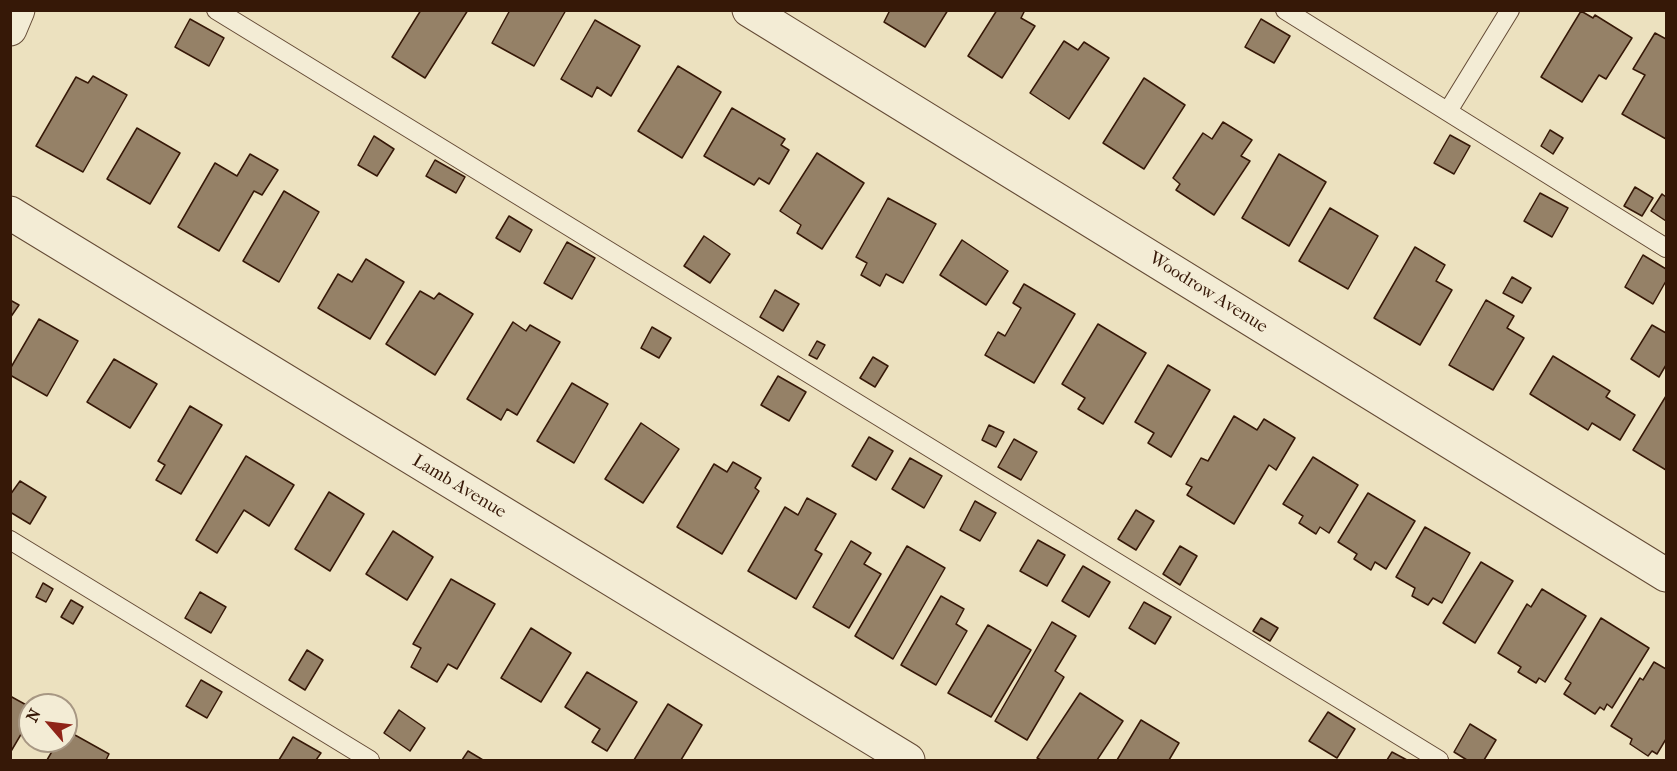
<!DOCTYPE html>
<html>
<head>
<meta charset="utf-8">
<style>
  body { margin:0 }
  #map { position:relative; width:1677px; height:771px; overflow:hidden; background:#ece1bf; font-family:"IM FELL French Canon",serif }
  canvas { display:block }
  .frame { position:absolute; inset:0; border:12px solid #361807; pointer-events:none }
  .north { position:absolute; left:18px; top:693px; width:60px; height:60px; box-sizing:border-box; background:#f3ecd5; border:2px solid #a79783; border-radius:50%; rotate:298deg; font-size:16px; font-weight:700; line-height:24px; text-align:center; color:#361807 }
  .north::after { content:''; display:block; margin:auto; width:21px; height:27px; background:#8f2418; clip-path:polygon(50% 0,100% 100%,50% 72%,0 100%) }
</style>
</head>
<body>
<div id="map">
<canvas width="1677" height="771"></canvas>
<div class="frame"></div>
<div class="north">N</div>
</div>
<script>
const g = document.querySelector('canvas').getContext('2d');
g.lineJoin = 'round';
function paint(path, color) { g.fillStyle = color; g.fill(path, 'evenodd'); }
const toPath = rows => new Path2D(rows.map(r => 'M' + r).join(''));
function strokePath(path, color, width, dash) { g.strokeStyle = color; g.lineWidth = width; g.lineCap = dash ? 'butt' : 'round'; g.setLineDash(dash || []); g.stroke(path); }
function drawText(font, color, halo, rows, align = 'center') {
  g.font = font + ' "IM FELL French Canon",serif'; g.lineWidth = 4.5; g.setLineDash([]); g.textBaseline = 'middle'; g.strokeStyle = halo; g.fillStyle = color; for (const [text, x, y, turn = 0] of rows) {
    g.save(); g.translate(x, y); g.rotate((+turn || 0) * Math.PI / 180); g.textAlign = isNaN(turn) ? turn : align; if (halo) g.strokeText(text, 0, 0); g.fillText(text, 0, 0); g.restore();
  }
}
const building = toPath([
  [421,10,468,10,425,78,392,57,421,10],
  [510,10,566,10,534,66,492,43,510,10],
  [890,10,948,10,925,47,884,22,890,10],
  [997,10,1025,10,1021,18,1035,26,1002,78,968,56,997,10],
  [1581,11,1593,18,1595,15,1632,38,1606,79,1599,75,1582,102,1541,77,1581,11],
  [190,19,224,38,209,66,175,47,190,19],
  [1261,19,1290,36,1274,63,1245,47,1261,19],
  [595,20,640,46,611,96,597,87,592,97,561,79,595,20],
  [1655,33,1666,39,1666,139,1622,114,1645,75,1633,69,1655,33],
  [1064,41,1078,50,1084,42,1109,58,1069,119,1030,93,1064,41],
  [678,66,721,92,682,158,638,131,678,66],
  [93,76,127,95,83,172,36,146,76,77,88,83,93,76],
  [1144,78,1185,105,1144,169,1103,143,1144,78],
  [732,108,785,139,781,145,789,150,769,184,759,178,754,185,704,156,732,108],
  [1223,122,1252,140,1241,156,1250,161,1214,215,1176,190,1180,184,1173,178,1203,133,1212,139,1223,122],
  [137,128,180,153,150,204,107,179,137,128],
  [1550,130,1563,138,1553,154,1541,146,1550,130],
  [1450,135,1470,146,1454,174,1434,163,1450,135],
  [374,136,394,149,377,176,358,165,374,136],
  [817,153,864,183,822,249,797,233,801,225,780,211,817,153],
  [250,154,278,170,262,195,254,191,219,251,178,227,215,163,237,176,250,154],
  [1279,154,1326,182,1289,246,1242,218,1279,154],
  [435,160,465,177,456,193,426,176,435,160],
  [1635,187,1653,198,1642,216,1624,206,1635,187],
  [284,191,319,212,279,282,243,261,284,191],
  [1540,193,1568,208,1552,237,1524,221,1540,193],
  [1662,194,1666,197,1666,221,1651,211,1662,194],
  [888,198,936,224,903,283,886,274,880,286,861,275,867,263,856,257,888,198],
  [1330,208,1378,236,1348,289,1299,261,1330,208],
  [509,216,532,230,520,252,496,238,509,216],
  [704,236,730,254,710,283,684,266,704,236],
  [962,240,1008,271,986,305,940,275,962,240],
  [567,242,595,258,572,299,544,283,567,242],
  [1415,247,1445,265,1436,281,1452,290,1420,345,1374,318,1415,247],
  [1643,255,1666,269,1666,281,1653,304,1625,287,1643,255],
  [366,259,404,282,370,339,318,308,338,274,352,282,366,259],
  [1512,277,1531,288,1522,303,1503,293,1512,277],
  [1024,284,1075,314,1034,383,985,355,998,332,1005,336,1021,308,1013,303,1024,284],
  [775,290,799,304,783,331,760,317,775,290],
  [420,291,434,299,439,293,473,314,435,375,386,344,420,291],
  [10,300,19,305,10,318,10,300],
  [1486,300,1514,316,1507,328,1524,338,1493,390,1449,365,1486,300],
  [39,319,78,341,47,396,10,375,10,369,39,319],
  [513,322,526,331,530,325,560,342,517,415,507,409,501,420,467,399,513,322],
  [1098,324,1146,353,1103,424,1078,409,1085,398,1062,384,1098,324],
  [1652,325,1666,333,1666,365,1659,377,1631,359,1652,325],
  [652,327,671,338,659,358,641,348,652,327],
  [817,341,825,345,817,359,809,355,817,341],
  [1553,356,1610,391,1606,397,1635,415,1620,440,1592,423,1588,430,1530,394,1553,356],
  [873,357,888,366,875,387,860,378,873,357],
  [114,359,157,384,130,428,87,402,114,359],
  [1168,365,1210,390,1171,457,1148,443,1154,433,1135,422,1168,365],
  [778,376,806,392,789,421,761,405,778,376],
  [572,383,608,404,574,463,537,441,572,383],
  [1666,396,1666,470,1633,450,1666,396],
  [190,406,222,425,181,494,156,480,165,465,158,461,190,406],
  [1234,416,1257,430,1264,419,1295,438,1276,470,1269,465,1234,524,1187,495,1192,487,1186,484,1201,458,1208,461,1234,416],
  [641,423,679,449,643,503,605,479,641,423],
  [989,425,1004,432,996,447,982,440,989,425],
  [869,437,893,451,876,480,852,466,869,437],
  [1014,439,1037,452,1021,480,998,467,1014,439],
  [246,456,294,485,269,526,244,510,217,553,196,540,246,456],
  [1313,457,1358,485,1329,533,1320,527,1316,534,1299,523,1303,516,1283,504,1313,457],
  [910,458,942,476,924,508,892,489,910,458],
  [733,462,761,478,755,488,759,491,722,554,677,527,714,464,727,472,733,462],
  [20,481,46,497,30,524,10,512,10,495,20,481],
  [329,492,364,514,330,571,295,549,329,492],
  [1368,493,1415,521,1386,569,1375,562,1371,570,1354,559,1357,554,1338,542,1368,493],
  [807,498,836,514,815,550,822,554,796,599,748,571,785,507,798,515,807,498],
  [975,501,996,513,980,541,960,530,975,501],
  [1136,510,1154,521,1136,550,1118,539,1136,510],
  [1425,527,1470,553,1442,603,1433,598,1428,605,1412,596,1415,588,1396,577,1425,527],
  [393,531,433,557,407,600,366,574,393,531],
  [1038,540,1065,555,1047,586,1020,571,1038,540],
  [851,541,871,553,864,564,881,574,849,628,813,607,851,541],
  [907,546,945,568,893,659,855,636,907,546],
  [1180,546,1197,556,1180,585,1163,574,1180,546],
  [1481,562,1513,581,1475,643,1443,623,1481,562],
  [1083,566,1110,582,1089,617,1062,601,1083,566],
  [451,579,495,604,457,669,448,664,437,682,411,667,421,648,413,644,451,579],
  [43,583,53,589,46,602,36,597,43,583],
  [1542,589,1586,616,1545,682,1539,678,1536,683,1518,672,1521,667,1498,653,1527,604,1531,607,1542,589],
  [200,592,226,607,211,633,185,618,200,592],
  [941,596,964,609,956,624,967,631,936,685,901,665,941,596],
  [71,600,83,607,73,624,61,617,71,600],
  [1144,602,1171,617,1155,644,1129,628,1144,602],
  [1261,618,1278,628,1270,641,1253,631,1261,618],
  [1601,618,1649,648,1612,708,1607,704,1604,710,1600,707,1595,714,1564,694,1571,683,1565,679,1601,618],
  [1052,622,1076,636,1055,671,1064,677,1027,740,995,721,1052,622],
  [988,625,1031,650,991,717,948,693,988,625],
  [531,628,571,653,541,702,501,678,531,628],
  [307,650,323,660,305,690,289,680,307,650],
  [1654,662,1666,669,1666,739,1657,754,1652,751,1648,756,1630,744,1632,739,1611,726,1640,678,1643,680,1654,662],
  [587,672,637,702,607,751,592,742,600,729,565,707,587,672],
  [201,680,222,692,207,718,186,706,201,680],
  [1080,693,1123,721,1097,760,1041,760,1037,758,1080,693],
  [10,696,30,707,30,719,10,753,10,696],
  [668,704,702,725,681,760,634,760,668,704],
  [399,710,425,728,410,751,384,733,399,710],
  [1328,712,1355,729,1337,758,1309,741,1328,712],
  [1141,720,1179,743,1169,760,1117,760,1141,720],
  [1470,724,1496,740,1484,760,1467,760,1454,752,1470,724],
  [66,730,109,754,106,760,47,760,58,741,66,741,66,730],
  [293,737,321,753,316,760,279,760,293,737],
  [468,751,483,760,462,760,468,751],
  [1392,752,1407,760,1387,760,1392,752]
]);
paint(building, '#958167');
strokePath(building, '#361807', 1.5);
const service = toPath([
  [216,10,1439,760],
  [1285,10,1666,248],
  [1448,111,1510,10],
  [10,540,370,760]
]);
const minor = toPath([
  [749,10,1666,575],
  [10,29,18,10],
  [10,213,908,760]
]);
strokePath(service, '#644a35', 20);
strokePath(minor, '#644a35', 35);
strokePath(service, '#f3ecd5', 18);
strokePath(minor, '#f3ecd5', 33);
drawText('18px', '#361807', '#f3ecd5', [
  ["Woodrow Avenue",1208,293,32],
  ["Lamb Avenue",459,487,31]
]);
</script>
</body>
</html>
